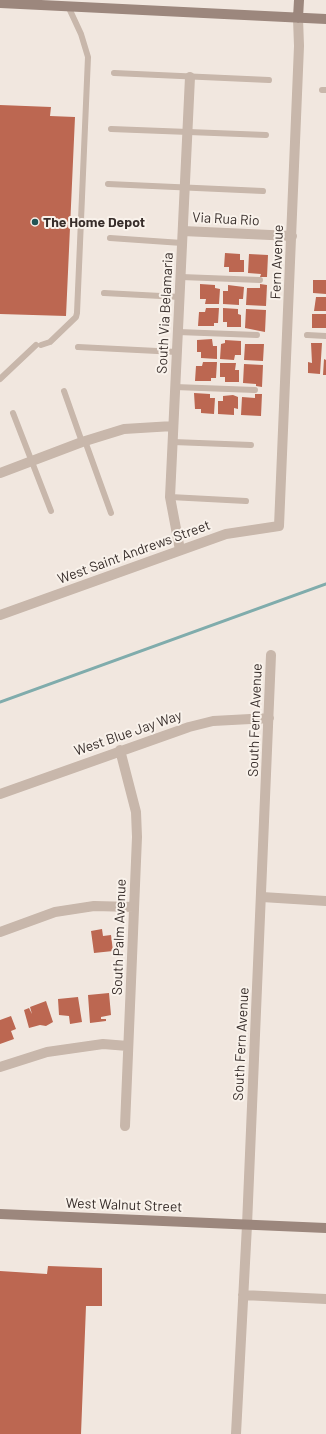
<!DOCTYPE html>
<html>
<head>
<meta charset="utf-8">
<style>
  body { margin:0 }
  canvas { display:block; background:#f1e7df }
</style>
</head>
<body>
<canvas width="326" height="1434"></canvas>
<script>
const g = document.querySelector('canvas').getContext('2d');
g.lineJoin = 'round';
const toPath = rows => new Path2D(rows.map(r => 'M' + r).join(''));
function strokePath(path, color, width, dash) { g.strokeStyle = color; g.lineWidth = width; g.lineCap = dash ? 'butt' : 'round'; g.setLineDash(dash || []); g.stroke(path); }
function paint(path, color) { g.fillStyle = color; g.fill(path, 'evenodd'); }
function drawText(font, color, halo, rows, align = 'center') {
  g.font = font + ' Barlow,sans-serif'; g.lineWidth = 4; g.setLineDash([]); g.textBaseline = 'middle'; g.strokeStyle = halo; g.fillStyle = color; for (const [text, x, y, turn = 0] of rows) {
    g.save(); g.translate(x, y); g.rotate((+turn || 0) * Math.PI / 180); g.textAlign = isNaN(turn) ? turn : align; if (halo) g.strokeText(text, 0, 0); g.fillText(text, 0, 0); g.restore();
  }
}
strokePath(toPath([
  [0,702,326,584]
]), '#80acac', 3);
paint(toPath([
  [0,105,51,107,50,116,75,117,66,316,0,314],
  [225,253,240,254,240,260,244,260,244,272,229,272,229,267,224,267],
  [249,254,268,255,267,277,260,277,261,274,248,273],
  [313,280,326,280,326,294,313,293],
  [200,284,215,285,215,288,220,289,219,304,205,304,206,299,200,299],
  [260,284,267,285,266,306,246,305,247,288,260,288],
  [228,285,244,287,243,299,239,299,239,305,223,304,223,291,228,291],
  [316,297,326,297,326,311,314,311],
  [206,308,219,308,218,323,214,323,214,326,198,326,199,312,205,312],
  [223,308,238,309,238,314,241,315,241,327,227,327,227,322,223,322],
  [246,309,266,310,265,332,245,328],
  [312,314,326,314,326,328,312,328],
  [212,339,213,346,217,346,217,359,201,358,201,352,197,352,197,340],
  [225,340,241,341,241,355,235,355,234,360,220,359,221,344,225,343],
  [311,343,322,343,320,374,308,373,308,362,312,363],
  [245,344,264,344,263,361,244,360],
  [324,359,326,360,326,375,323,375],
  [203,362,217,362,216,378,211,378,211,381,195,381,196,366,202,366],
  [220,363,236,363,235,370,239,370,239,382,225,382,225,377,220,377],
  [244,364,263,365,262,387,256,386,256,384,243,383],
  [194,393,210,394,210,398,215,398,214,414,201,413,201,409,195,409],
  [255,394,262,394,261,416,241,415,242,397,255,398],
  [233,395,238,397,238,409,234,408,234,415,218,414,218,401,223,401,223,396],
  [102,929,103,936,111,935,113,951,94,953,91,931],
  [109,993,111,1015,101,1017,101,1019,106,1019,106,1021,90,1023,88,995],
  [78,997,82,1022,70,1024,69,1016,59,1015,58,999],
  [46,1001,53,1022,46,1026,40,1025,29,1028,24,1010,29,1008,32,1014,30,1007],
  [11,1016,16,1029,11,1031,14,1039,0,1044,0,1020],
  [48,1266,102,1268,102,1306,86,1306,81,1434,0,1434,0,1271,47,1274]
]), '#bc6751');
strokePath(toPath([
  [114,73,269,80],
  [322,90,326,90],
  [111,129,266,135],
  [108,184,263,191],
  [110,238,182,243],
  [181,277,260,280],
  [104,293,180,297],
  [178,332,257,335],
  [307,335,326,336],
  [41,345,50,342,76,317,77,313,88,57,81,34,68,6],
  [78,347,177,352],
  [0,379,36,345],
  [175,387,255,390],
  [64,391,82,442],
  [13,413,51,511],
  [85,441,111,513],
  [173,442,251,445],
  [170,497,246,501]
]), '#c8b7ab', 6);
strokePath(toPath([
  [183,231,292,236],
  [0,473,82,442,124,429,173,426],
  [180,550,170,497,190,77],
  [0,615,226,534,279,526,299,46,298,18],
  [120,750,136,812,137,837,125,1126],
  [0,794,189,727,213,721,269,718],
  [262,897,326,901],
  [0,932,55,912,94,906,134,907],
  [0,1067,47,1052,103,1044,128,1046],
  [243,1295,326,1299],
  [236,1434,247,1225,271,655]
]), '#c8b7ab', 10);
strokePath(toPath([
  [0,3,326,19],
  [298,18,299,0],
  [0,1214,326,1228]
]), '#9c877d', 10);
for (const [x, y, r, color] of [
  [35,222,4,"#225455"]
]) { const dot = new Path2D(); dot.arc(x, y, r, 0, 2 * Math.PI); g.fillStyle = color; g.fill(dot); strokePath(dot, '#f9f2eb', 1.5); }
drawText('14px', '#372d2a', '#f9f2eb', [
  ["Via Rua Rio",226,219,3],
  ["Fern Avenue",277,262,-88],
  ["South Via Belamaria",165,313,-87],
  ["West Saint Andrews Street",134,552,-20],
  ["South Fern Avenue",255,720,-88],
  ["West Blue Jay Way",128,733,-19],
  ["South Palm Avenue",119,937,-88],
  ["South Fern Avenue",241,1044,-87],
  ["West Walnut Street",124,1205,2]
]);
drawText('bold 14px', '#372d2a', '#f9f2eb', [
  ["The Home Depot",43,222]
], 'left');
</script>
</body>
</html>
